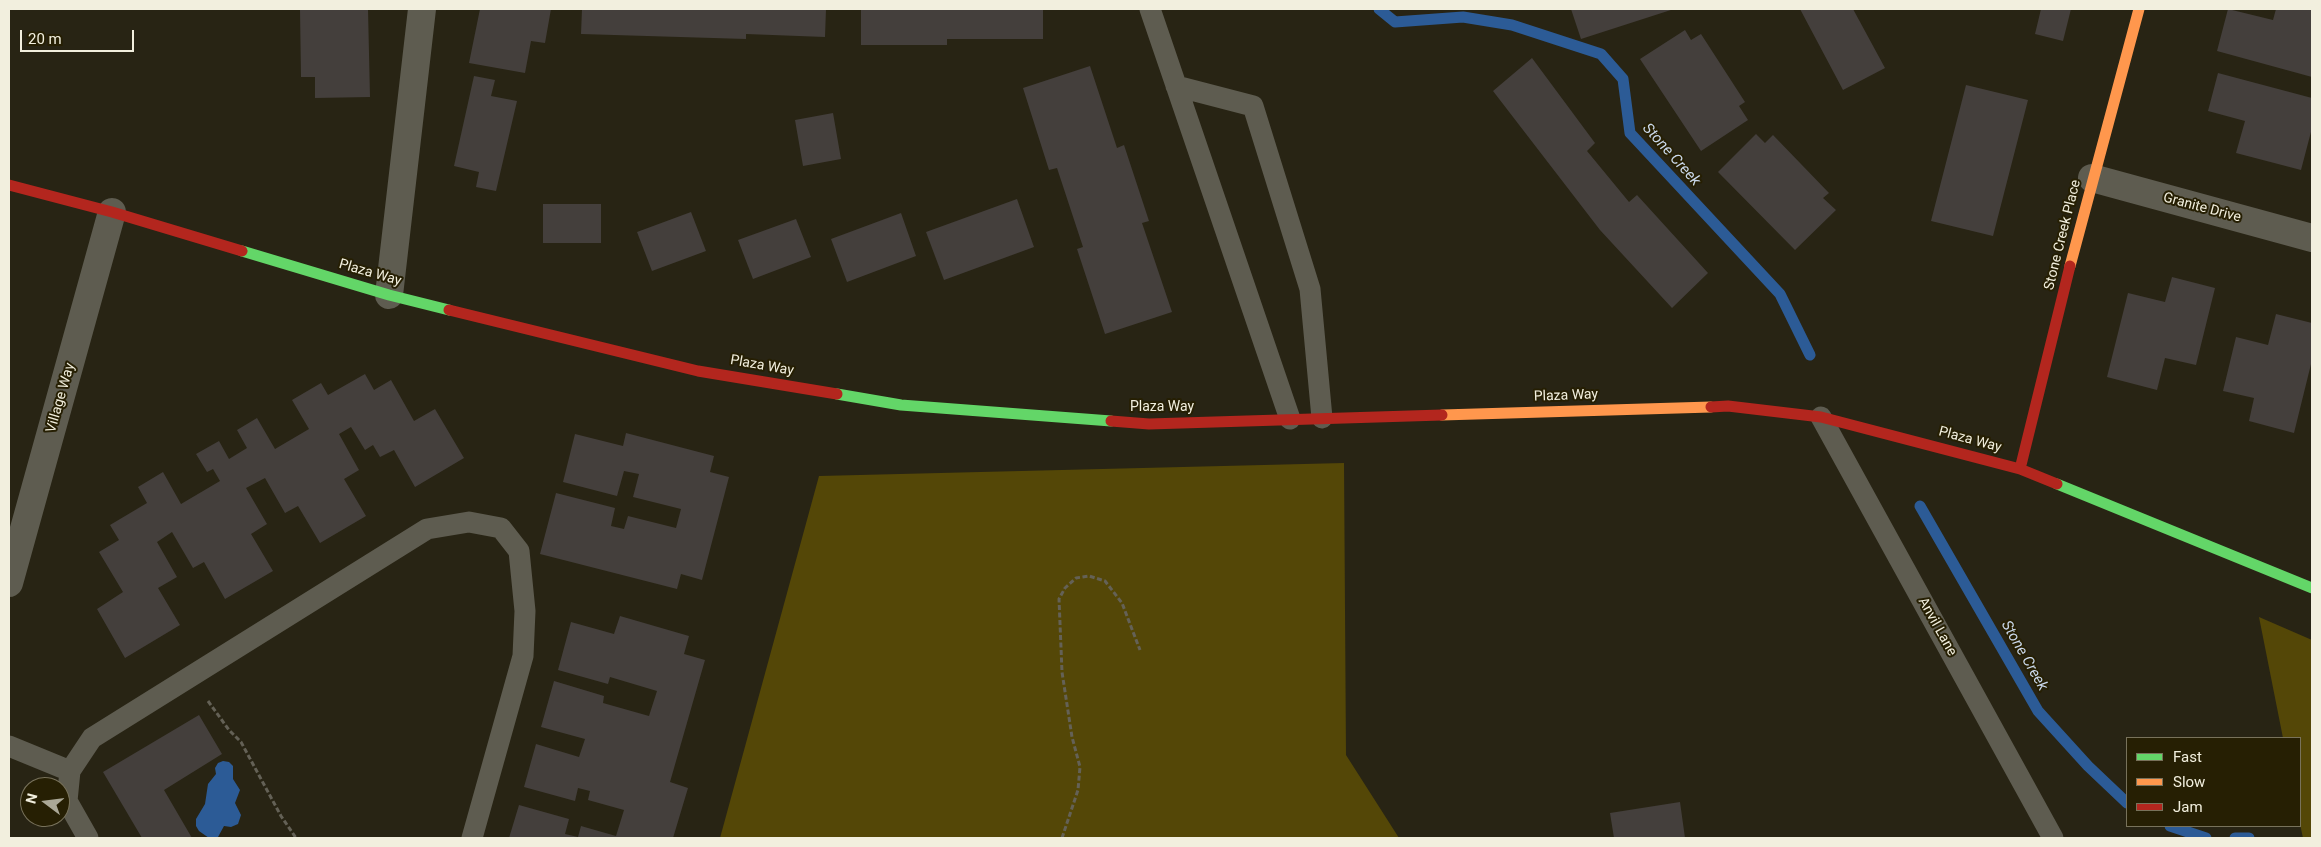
<!DOCTYPE html>
<html>
<head>
<meta charset="utf-8">
<style>
  body { margin:0 }
  #map { position:relative; width:2321px; height:847px; overflow:hidden; background:#282414; font-family:Roboto,sans-serif }
  canvas { display:block }
  .frame { position:absolute; inset:0; border:10px solid #f2efde; pointer-events:none }
  .legend { position:absolute; left:2126px; top:737px; width:175px; height:90px; box-sizing:border-box; background:#261f03; border:1px solid #78725b; margin:0; padding:6px 9px; list-style:none; font-size:15px; color:#f2efde }
  .legend li { display:flex; align-items:center; gap:10px; height:25px }
  .legend b { width:25px; border:1px solid #78725b }
  .north { position:absolute; left:20px; top:777px; width:50px; height:50px; box-sizing:border-box; background:#261f03; border:1px solid #78725b; border-radius:50%; rotate:285deg; font-size:14px; font-weight:700; line-height:20px; text-align:center; color:#f2efde }
  .north::after { content:''; display:block; margin:auto; width:18px; height:22px; background:#aba897; clip-path:polygon(50% 0,100% 100%,50% 72%,0 100%) }
  .scale { position:absolute; left:20px; top:30px; width:114px; height:22px; box-sizing:border-box; border:2px solid #f2efde; border-top:0; padding-left:6px; font-size:15px; line-height:18px; white-space:nowrap; color:#f2efde; -webkit-text-stroke:4px #261f03; paint-order:stroke }
</style>
</head>
<body>
<div id="map">
<canvas width="2321" height="847"></canvas>
<div class="frame"></div>
<ul class="legend">
<li><b style="height:6px;background:#63d668"></b>Fast</li>
<li><b style="height:6px;background:#ff974d"></b>Slow</li>
<li><b style="height:6px;background:#b3261e"></b>Jam</li>
</ul>
<div class="north">N</div>
<div class="scale">20 m</div>
</div>
<script>
const g = document.querySelector('canvas').getContext('2d');
g.lineJoin = 'round';
function paint(path, color) { g.fillStyle = color; g.fill(path, 'evenodd'); }
const toPath = rows => new Path2D(rows.map(r => 'M' + r).join(''));
function strokePath(path, color, width, dash) { g.strokeStyle = color; g.lineWidth = width; g.lineCap = dash ? 'butt' : 'round'; g.setLineDash(dash || []); g.stroke(path); }
function drawText(font, color, halo, rows, align = 'center') {
  g.font = font + ' Roboto,sans-serif'; g.lineWidth = 4; g.setLineDash([]); g.textBaseline = 'middle'; g.strokeStyle = halo; g.fillStyle = color; for (const [text, x, y, turn = 0] of rows) {
    g.save(); g.translate(x, y); g.rotate((+turn || 0) * Math.PI / 180); g.textAlign = isNaN(turn) ? turn : align; if (halo) g.strokeText(text, 0, 0); g.fillText(text, 0, 0); g.restore();
  }
}
paint(toPath([
  [1344,463,1346,755,1399,838,720,838,819,476],
  [2259,617,2312,640,2312,838,2303,838,2300,824,2300,738,2283,738]
]), '#544707');
paint(toPath([
  [223,761,229,762,233,766,233,779,240,790,235,803,241,815,238,824,231,827,224,826,218,837,209,838,199,831,196,826,196,819,205,804,208,784,216,774,215,768,218,763]
]), '#2c5b96');
strokePath(toPath([
  [1379,9,1395,22,1463,17,1512,25,1601,54,1623,79,1630,133,1780,294,1810,355],
  [1920,506,2038,711,2088,766,2127,803],
  [2170,826,2206,838],
  [2235,838,2249,838]
]), '#2c5b96', 11);
paint(toPath([
  [368,9,370,97,315,98,315,77,301,77,300,10],
  [480,9,551,9,545,43,531,41,525,73,469,63],
  [582,9,826,9,825,37,746,34,746,39,581,34],
  [861,9,1043,9,1043,39,947,39,947,45,861,45],
  [1571,9,1674,9,1581,39],
  [1800,9,1853,9,1885,68,1843,90],
  [2041,9,2071,9,2063,41,2035,34],
  [2228,9,2273,20,2276,9,2312,9,2312,77,2217,51],
  [1685,30,1691,40,1701,34,1745,102,1739,106,1748,120,1701,151,1640,59],
  [1532,58,1595,143,1587,151,1629,202,1637,195,1708,273,1672,308,1600,230,1493,91],
  [1090,66,1117,148,1124,145,1149,221,1142,223,1172,312,1105,334,1077,249,1083,247,1057,168,1049,170,1023,88],
  [2218,73,2312,98,2312,128,2301,170,2236,153,2245,121,2208,111],
  [474,76,495,80,491,96,517,101,496,191,476,187,479,172,454,166],
  [1966,85,2028,100,1993,236,1931,221],
  [833,113,841,159,803,166,795,120],
  [1756,134,1765,143,1773,135,1829,193,1823,198,1836,210,1795,250,1718,172],
  [1017,199,1034,247,944,280,926,232],
  [543,204,601,204,601,243,543,243],
  [691,212,706,251,652,271,637,232],
  [901,213,916,256,847,282,831,239],
  [796,219,811,257,753,279,738,240],
  [2172,277,2215,288,2196,365,2165,358,2157,390,2107,377,2128,293,2165,302],
  [2276,314,2312,323,2312,360,2294,433,2249,421,2254,398,2223,391,2236,337,2268,345],
  [365,374,374,390,391,380,414,421,435,409,464,458,415,487,394,450,380,457,373,445,365,450,351,427,339,434,359,470,344,479,366,516,320,543,298,506,285,513,265,478,246,488,267,524,251,534,273,571,225,599,204,562,193,568,172,532,157,542,177,577,158,588,180,625,125,658,97,609,123,592,99,552,119,540,110,525,147,503,138,487,163,472,181,504,220,481,213,469,207,472,196,454,219,441,229,459,247,448,237,430,257,418,275,449,309,429,292,400,321,383,328,395],
  [626,433,714,456,710,472,729,477,702,580,681,574,677,589,540,554,556,493,615,508,611,526,624,529,628,516,676,528,681,509,633,497,639,474,624,471,617,496,563,482,575,434,623,446],
  [620,616,689,636,684,654,705,660,670,782,688,788,673,838,509,838,519,805,569,819,565,834,578,837,581,826,616,836,624,810,588,800,590,791,578,788,575,801,524,787,536,744,579,757,585,739,541,727,554,681,604,696,603,703,649,716,657,691,610,677,608,684,558,670,571,622,614,634],
  [199,715,222,754,164,790,192,838,142,838,103,772],
  [1680,802,1685,838,1614,838,1610,813]
]), '#443f3c');
strokePath(toPath([
  [208,701,229,730,241,742,281,816,296,838],
  [1062,838,1078,790,1080,767,1072,737,1062,672,1059,599,1065,588,1076,578,1089,576,1105,581,1122,603,1140,650]
]), '#646156', 3, [5, 2.5]);
strokePath(toPath([
  [1150,9,1290,419],
  [1176,86,1253,106,1310,289,1322,418],
  [1821,417,2053,838],
  [9,746,70,771],
  [88,838,67,801,70,771,92,738,427,529,469,522,501,528,519,551,525,611,523,656,472,838]
]), '#5e5c50', 21);
strokePath(toPath([
  [2092,178,2312,238],
  [389,295,422,9],
  [9,583,112,212]
]), '#5e5c50', 28);
strokePath(toPath([
  [242,251,389,295,449,310],
  [837,394,901,405,1111,421],
  [2057,484,2312,588]
]), '#63d668', 11);
strokePath(toPath([
  [2070,266,2139,9],
  [1442,415,1711,407]
]), '#ff974d', 11);
strokePath(toPath([
  [9,185,112,212,242,251],
  [449,310,698,371,837,394],
  [1711,407,1728,406,1821,417,2020,469,2057,484],
  [1111,421,1149,424,1442,415],
  [2020,469,2070,266]
]), '#b3261e', 11);
drawText('14px', '#f2efde', '#261f03', [
  ["Granite Drive",2202,208,15],
  ["Stone Creek Place",2063,235,-76],
  ["Plaza Way",370,273,16],
  ["Plaza Way",762,366,10],
  ["Plaza Way",1566,396,-2],
  ["Village Way",61,398,-74],
  ["Plaza Way",1162,407],
  ["Plaza Way",1970,440,15],
  ["Anvil Lane",1937,627,61]
]);
drawText('italic 15px', '#cbd9ec', '#261f03', [
  ["Stone Creek",1671,155,48],
  ["Stone Creek",2024,656,60]
]);
</script>
</body>
</html>
